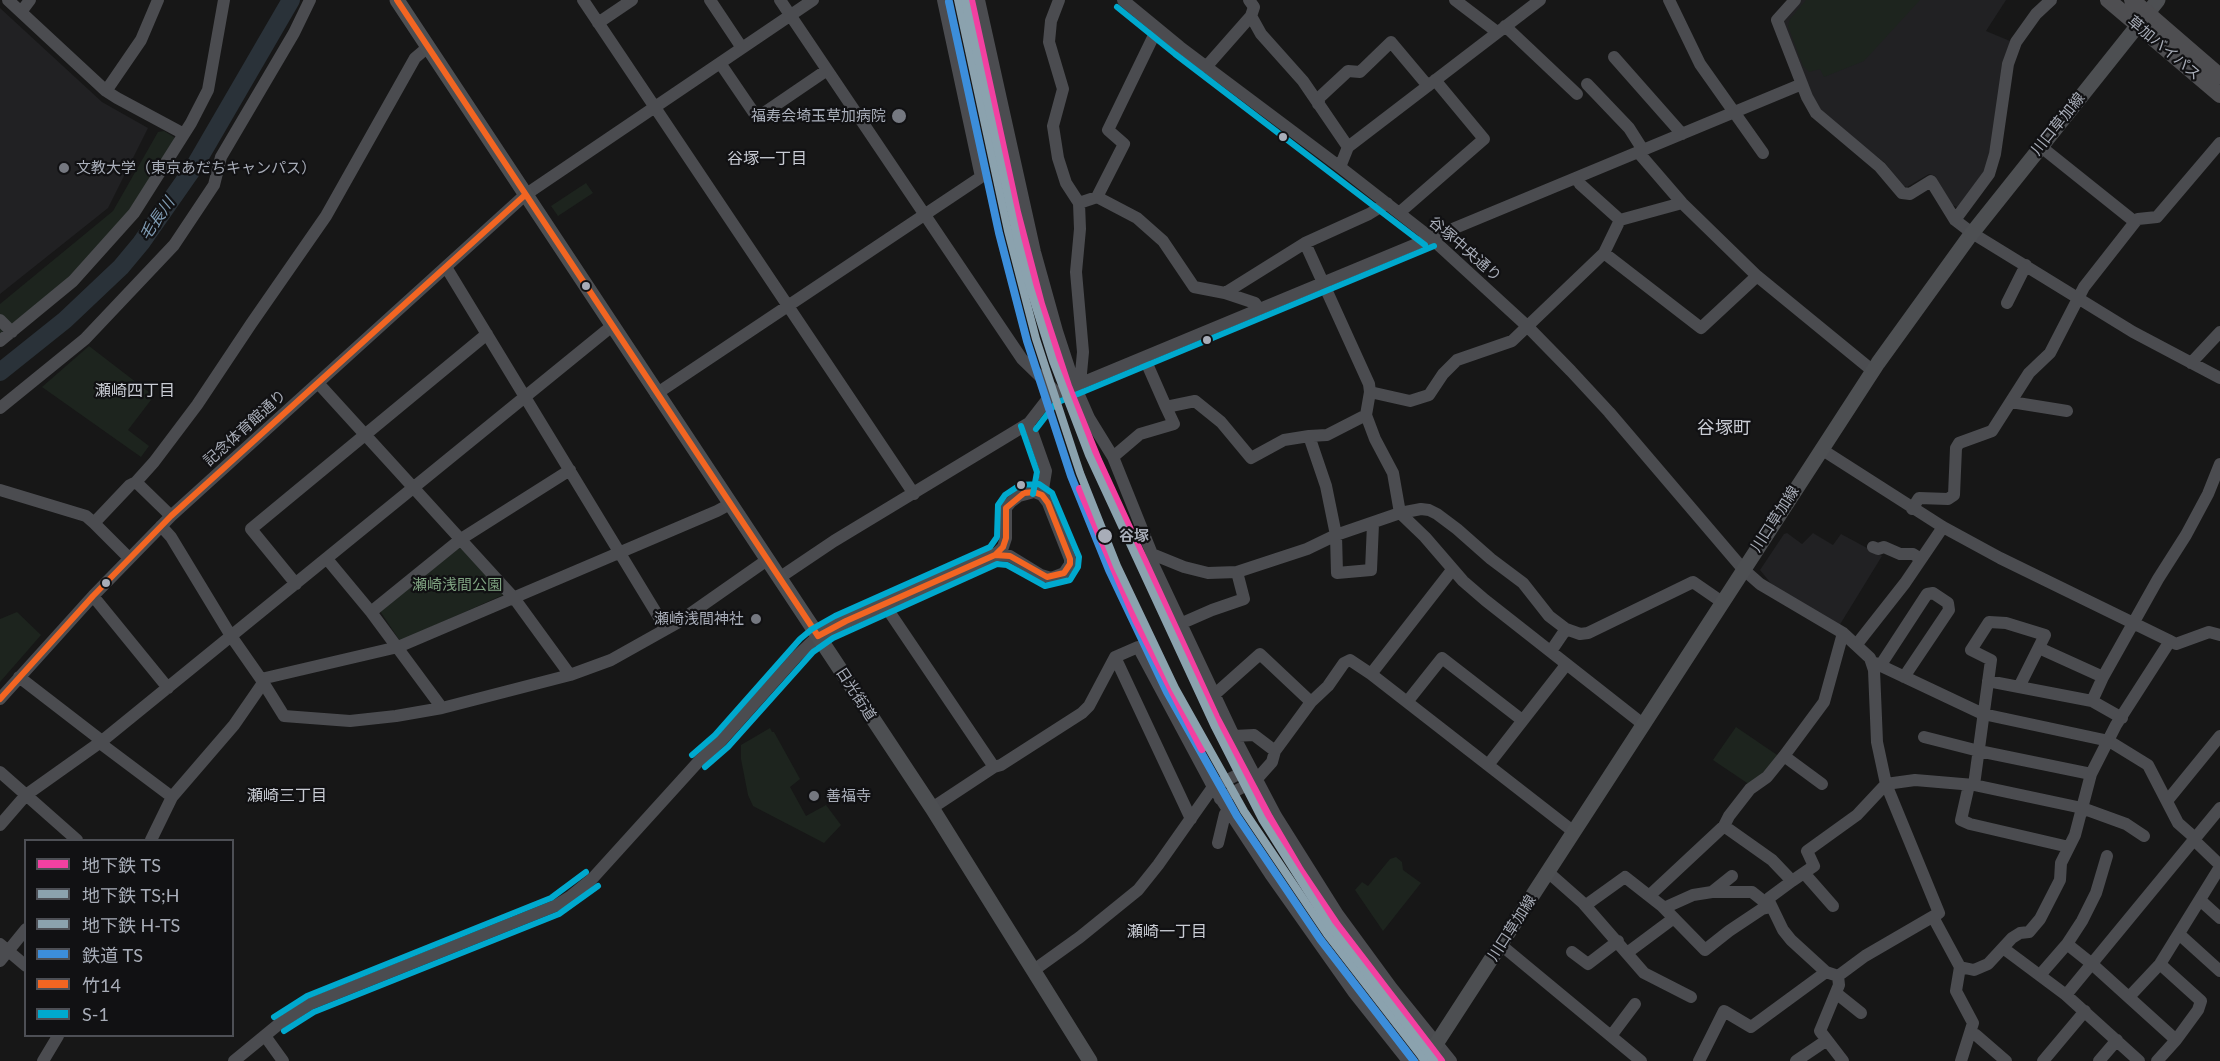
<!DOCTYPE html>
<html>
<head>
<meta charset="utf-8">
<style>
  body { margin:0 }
  #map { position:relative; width:2220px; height:1061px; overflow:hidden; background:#171717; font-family:Lato,"Noto Sans JP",sans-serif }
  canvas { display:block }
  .legend { position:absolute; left:24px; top:839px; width:210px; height:198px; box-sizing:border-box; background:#111113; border:2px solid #4d4f55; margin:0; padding:8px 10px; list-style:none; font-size:18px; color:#a8adb8 }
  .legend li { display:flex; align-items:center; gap:12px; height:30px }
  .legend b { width:30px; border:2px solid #4d4f55 }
</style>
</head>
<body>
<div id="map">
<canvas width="2220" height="1061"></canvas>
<ul class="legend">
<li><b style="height:8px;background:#f240a1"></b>地下鉄 TS</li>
<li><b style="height:8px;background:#8ba2ae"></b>地下鉄 TS;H</li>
<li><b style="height:8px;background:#8ba2ae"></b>地下鉄 H-TS</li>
<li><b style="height:8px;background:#3c8edb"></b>鉄道 TS</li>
<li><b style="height:8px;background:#f26522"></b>竹14</li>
<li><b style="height:8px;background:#00a9ce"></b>S-1</li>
</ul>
</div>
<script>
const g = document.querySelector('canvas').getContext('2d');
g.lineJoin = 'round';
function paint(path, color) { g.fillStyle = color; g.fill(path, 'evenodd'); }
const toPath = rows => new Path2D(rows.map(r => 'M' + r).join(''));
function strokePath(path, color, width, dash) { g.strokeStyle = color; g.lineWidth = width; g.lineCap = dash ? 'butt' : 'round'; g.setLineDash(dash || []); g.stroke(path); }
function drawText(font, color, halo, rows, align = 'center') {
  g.font = font + ' Lato,"Noto Sans JP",sans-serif'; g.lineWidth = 4.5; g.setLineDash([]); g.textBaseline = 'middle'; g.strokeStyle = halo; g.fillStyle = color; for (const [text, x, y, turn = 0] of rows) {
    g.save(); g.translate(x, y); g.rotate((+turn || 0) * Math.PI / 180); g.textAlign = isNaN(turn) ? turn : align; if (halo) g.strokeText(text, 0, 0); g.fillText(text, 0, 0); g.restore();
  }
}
paint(toPath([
  [1799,0,2006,0,1986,31,2010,41,1991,152,1985,170,1960,205,1957,207,1952,205,1935,176,1929,174,1907,187,1904,186,1884,162,1824,116,1811,93,1783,19],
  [0,8,102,102,148,128,108,208,0,294],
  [1787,533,1802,544,1813,533,1833,545,1841,534,1882,556,1839,626,1773,586,1760,570,1784,534]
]), '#212123');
paint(toPath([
  [1806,0,1920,0,1864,61,1824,77,1820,69,1809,72,1803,66,1788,26,1790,19],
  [164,131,174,137,174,141,129,211,103,242,64,282,0,334,0,304,113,211,158,132],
  [586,183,593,193,558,216,551,206],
  [89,346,154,396,128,430,149,446,141,457,42,387],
  [462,546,505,594,400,641,380,611],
  [17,612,41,635,0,682,0,619],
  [1736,727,1780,757,1750,785,1713,760],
  [770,728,772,732,774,732,800,779,790,787,806,816,826,805,841,825,824,843,753,806,748,795,741,759,741,745],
  [1396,857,1402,862,1403,870,1421,883,1383,931,1355,890,1362,882,1368,886,1390,859]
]), '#1d241e');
strokePath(toPath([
  [0,372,65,320,121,267,141,243,194,167,291,0]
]), '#2a3239', 18);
strokePath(toPath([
  [8,0,106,91,117,98,184,134],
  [583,0,914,494],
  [710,0,742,48],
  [780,0,1022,359,1057,393],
  [979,0,1035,252,1057,331,1075,386,1089,418,1113,457,1152,554,1153,564,1234,736,1276,816,1337,913,1392,988,1451,1061],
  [1059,0,1051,21,1049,42,1063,89,1053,126,1058,158,1066,183,1079,203,1080,229,1076,272,1083,352,1080,384],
  [1123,0,1180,47,1340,167,1431,238,1527,326,1571,371,1609,412,1743,569,1760,584,1843,633,1870,658,1874,670,1877,742,1886,784,1939,913,1865,956,1838,976,1839,985,1820,1031,1843,1061],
  [1249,0,1254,7,1251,16,1261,34,1303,81,1348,147],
  [1455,0,1497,32],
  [1669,0,1700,64,1763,153],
  [1795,0,1777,20,1807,97,1816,113,1880,167,1902,193,1910,194,1931,181,1955,220,1972,233,2133,332,2220,378],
  [21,12,30,0],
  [598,23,632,0],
  [1505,26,1577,94],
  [1614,57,1682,134],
  [720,63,754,113,761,115,827,70],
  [1206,67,1251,16],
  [1587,84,1629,128,1643,150],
  [106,91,141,40,158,0],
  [1318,104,1320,97,1348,71,1360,72,1391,42,1428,86],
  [2040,146,2135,222,2138,219,2157,217,2220,143],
  [1638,152,1682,203,1757,276,1873,371],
  [1340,167,1348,147,1540,0],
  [1577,178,1580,184,1620,220],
  [1097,197,1124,144,1108,130,1157,29],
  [1079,203,1097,197,1137,218,1163,241,1194,287,1225,293,1255,303,1259,309],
  [1682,203,1620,220,1604,253,1701,328,1757,276],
  [1399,213,1484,139,1435,80],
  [1955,220,1989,174,1995,154,2008,64,2016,42,2036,14,2051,0],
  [1305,243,1369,384,1370,392,1366,415,1375,439,1393,473,1400,513,1425,537,1463,581,1485,600,1644,725],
  [446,267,666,629],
  [1225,293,1305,243,1369,214,1387,203],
  [2007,303,2026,265],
  [0,320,12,332],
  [0,341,73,281,134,213,191,123,208,90,224,0],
  [1144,357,1166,407,1195,401,1221,422,1251,458,1284,440,1309,436,1327,435,1366,415],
  [2191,363,2220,332],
  [318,383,514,598,570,675],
  [1370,392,1410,401,1429,395,1443,374,1457,360,1512,341,1604,253],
  [656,394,981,177,943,0],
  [2011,402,2067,411],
  [0,408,85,339,174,245,214,185,221,157,294,33,310,0],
  [1029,423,1046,471,1042,495],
  [1309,436,1326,486,1336,535,1337,573,1371,570,1373,524],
  [1821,449,1943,527,2000,558,2170,641,2176,644,2209,632,2220,635],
  [1113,457,1140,434,1174,424,1166,407],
  [136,482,154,462,197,405,251,324,326,216,415,58,428,47],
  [0,490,86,516,94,523],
  [1034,492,1042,495,1048,503,1070,559,1070,564,1064,573,1051,578,1041,575,1010,556,995,555,1003,547,1006,538,1006,508,1011,502,1019,496,1034,492],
  [1912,509,1919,498,1948,499,1954,495,1956,448,1959,443,1992,431,2029,373,2050,353,2084,287,2135,222],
  [161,526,171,537,231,636,261,679,398,647,717,511,730,504],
  [1873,547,1878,549,1884,547,1900,554,1913,554,1921,559],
  [1152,554,1184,567,1208,573,1237,572,1307,549,1336,535,1400,513,1421,509,1429,510,1437,514,1457,529,1491,559,1523,583,1549,616,1566,629,1580,634,1588,633,1693,582,1722,602],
  [129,558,94,523,130,485,136,482,171,516],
  [327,559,371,612,442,708],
  [779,578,834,541,1029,423,1050,396,1802,84],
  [296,584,251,529,487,334],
  [93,596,168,688],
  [884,604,994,767],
  [371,612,461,539,570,470],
  [1180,624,1212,610,1244,599,1237,572],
  [1857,644,1905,583,1943,527],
  [2039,648,2103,677],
  [1551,651,1566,629],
  [1115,657,1191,819],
  [1872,663,1875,663,1983,714,2109,741,2148,765,2178,823,2195,838],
  [1880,666,1927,594,1933,593,1948,603,1949,610,1904,677],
  [1371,674,1452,570],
  [19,677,102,741],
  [261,679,284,716,350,721,396,716,442,708,570,675,611,660,677,623,767,560],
  [1988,681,2019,687],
  [1214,695,1260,654,1311,702],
  [0,699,93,596,171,516,525,195,813,0],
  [2092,701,2103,677,2158,579,2186,535,2208,494,2220,464],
  [1407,702,1442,658,1522,720],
  [1234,736,1254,735,1275,751],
  [1924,737,1979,751,2091,774],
  [100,743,172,797,234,725,263,683],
  [1784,756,1822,784],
  [1488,765,1566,665],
  [0,772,77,840],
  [1255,781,1272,762,1275,751,1311,702,1328,686,1344,663,1350,660,1371,674,1574,832],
  [1969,785,1961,820,1970,824,2069,847],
  [1974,785,1991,660,1971,650,1989,622,2006,623,2045,635,2019,687,2092,701,2122,718],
  [1220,799,1247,785],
  [2167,801,2220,736],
  [932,808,994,767,1001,765,1082,713,1089,706,1115,657,1138,647,1213,787,1270,874,1354,993,1408,1061],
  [0,825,26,795,102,741,612,326],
  [1724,826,1729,816,1750,789,1767,777,1784,756,1824,702,1843,633],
  [151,840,172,797],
  [2194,840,2220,865],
  [1218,843,1225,814,1229,811],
  [1549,873,1583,903,1644,973,1691,997],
  [1804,873,1833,906],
  [1712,892,1752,892,1771,907],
  [1649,896,1724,826,1772,860,1792,881],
  [2200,900,2220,918],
  [1586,905,1625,877,1662,906,1705,950,1729,931,1762,909,1771,907],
  [1664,908,1693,895,1712,892,1732,876],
  [1933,917,1960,967,1974,970,1988,964,2012,938,2020,933,2029,932,2040,919,2060,880,2061,863,2075,835,2091,774,2116,725,2170,641],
  [2179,934,2220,971],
  [0,944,26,966],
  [2067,944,2092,964,2176,1040],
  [1501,945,1641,1061],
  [2003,948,2066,995,2139,1061],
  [1572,952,1588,964,1618,941],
  [1627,953,1674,918],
  [0,961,26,929],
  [1960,967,1956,991,1973,1023,1961,1061],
  [1034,970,1080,937,1138,890,1158,865,1213,787,1241,773],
  [2040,975,2067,944,2082,921,2096,893,2107,856],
  [1838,976,1826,972,1791,940,1783,930,1769,901,1769,898,1792,881,1814,866,1807,851,1857,815,1886,784,1915,780,1974,785,2082,808,2126,824,2144,836],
  [1836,993,1861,1013],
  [2066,995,2220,808],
  [2129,997,2160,964,2220,867],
  [1970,1034,1976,1035,2006,1061],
  [265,1036,283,1061],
  [1611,1036,1635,1004],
  [43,1061,58,1036],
  [234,1061,279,1024,310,1004,555,906,571,896,592,879,699,761,721,741,797,656,818,636],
  [1699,1061,1724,1011,1751,1027,1826,972],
  [1796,1061,1827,1040],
  [2043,1061,2085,1011],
  [2099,1061,2117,1040],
  [2157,1061,2176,1040,2198,1010,2201,1001,2160,964]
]), '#4b4c50', 12);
strokePath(toPath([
  [397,0,932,808,1090,1061],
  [818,636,846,621,995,555],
  [1425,1061,1878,363,1969,237,2158,0]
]), '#4d4f52', 15);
strokePath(toPath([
  [2108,0,2220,95],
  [2132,0,2220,76]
]), '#4e4e51', 16);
strokePath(toPath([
  [397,0,818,636],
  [1034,492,1042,495,1048,503,1070,559,1070,564,1064,573,1047,577,1010,556,995,555,1003,547,1006,538,1006,508,1024,493,1034,492],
  [818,636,846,621,995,555],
  [0,699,93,596,171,516,525,195]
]), '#f26522', 6);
strokePath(toPath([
  [1117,7,1175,54,1425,245],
  [1021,426,1037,472,1033,494],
  [1036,429,1056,403,1434,246],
  [692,755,715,735,800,639,812,629,835,616,990,547,997,537,998,505,1005,495,1020,485,1039,484,1052,493,1079,557,1078,567,1070,580,1045,586,1007,565,997,564,833,638,813,652,728,747,705,767],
  [559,914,598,886],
  [274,1017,307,996,551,898,586,872],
  [284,1031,314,1012,559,914]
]), '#00a9ce', 6);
strokePath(toPath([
  [949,2,999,233,1027,341,1071,476,1109,570,1167,692,1237,816,1320,939,1414,1061]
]), '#3c8edb', 8);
strokePath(toPath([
  [971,0,1017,212,1041,304,1068,386,1098,460,1216,717,1269,817,1300,870,1337,925,1441,1061],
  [1080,489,1136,620,1202,749]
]), '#f240a1', 8);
strokePath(toPath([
  [958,0,1008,231,1036,339,1080,473,1117,566,1175,688,1244,811,1327,934,1425,1061]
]), '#8ba2ae', 8);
strokePath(toPath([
  [965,0,1017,238,1030,288,1053,361,1089,455,1215,727,1262,819,1329,925,1434,1061]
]), '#8ba2ae', 8);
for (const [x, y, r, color] of [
  [899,116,8,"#757880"],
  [1283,137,5,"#a8adb8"],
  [64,168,6,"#757880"],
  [586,286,5,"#a8adb8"],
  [1207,340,5,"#a8adb8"],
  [1021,485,5,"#a8adb8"],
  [1105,536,8,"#a8adb8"],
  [106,583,5,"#a8adb8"],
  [756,619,6,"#757880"],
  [814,796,6,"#757880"]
]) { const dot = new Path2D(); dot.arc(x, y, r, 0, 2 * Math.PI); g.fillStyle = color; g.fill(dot); strokePath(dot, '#111113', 2); }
drawText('15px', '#a8adb8', '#111113', [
  ["草加バイパス",2164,48,40],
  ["川口草加線",2058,124,-51],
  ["谷塚中央通り",1465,249,41],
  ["記念体育館通り",245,428,-42],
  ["川口草加線",1775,519,-57],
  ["日光街道",856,694,57],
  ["川口草加線",1512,928,-57]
]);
drawText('15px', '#a8adb8', '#111113', [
  ["福寿会埼玉草加病院",886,116],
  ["文教大学（東京あだちキャンパス）",76,168,"left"],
  ["瀬崎浅間神社",744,619],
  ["善福寺",826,796,"left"]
], 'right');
drawText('bold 15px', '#a8adb8', '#111113', [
  ["谷塚",1119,536]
], 'left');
drawText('15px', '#7fa381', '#111113', [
  ["瀬崎浅間公園",457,585]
]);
drawText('16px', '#c9ccd4', '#111113', [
  ["谷塚一丁目",767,159],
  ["瀬崎四丁目",135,391],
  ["瀬崎三丁目",287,796],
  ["瀬崎一丁目",1167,932]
]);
drawText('italic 16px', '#7f9bb3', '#111113', [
  ["毛長川",157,219,-55]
]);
drawText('18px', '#c9ccd4', '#111113', [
  ["谷塚町",1724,428]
]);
</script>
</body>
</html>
